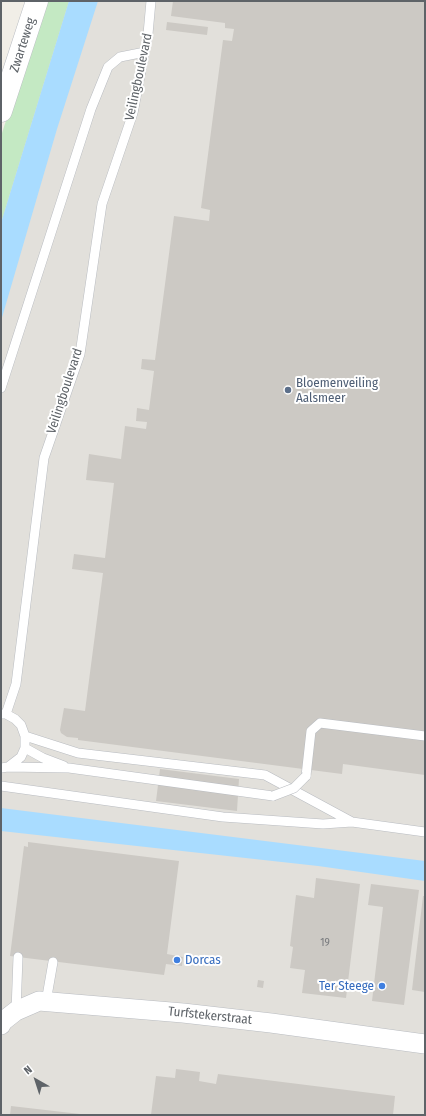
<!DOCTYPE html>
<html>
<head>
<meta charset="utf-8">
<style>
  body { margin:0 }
  #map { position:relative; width:426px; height:1116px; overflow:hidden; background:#f1eee7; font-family:"Fira Sans Condensed",sans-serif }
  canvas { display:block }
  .frame { position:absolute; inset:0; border:2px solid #5e6368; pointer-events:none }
  .north { position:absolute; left:16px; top:1060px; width:40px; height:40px; -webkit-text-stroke:3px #fff; paint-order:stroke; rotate:321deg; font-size:11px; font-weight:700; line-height:16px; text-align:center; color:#5e6368 }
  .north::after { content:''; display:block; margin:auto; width:14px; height:18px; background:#5e6368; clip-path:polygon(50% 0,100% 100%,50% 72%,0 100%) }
</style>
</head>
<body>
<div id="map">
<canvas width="426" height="1116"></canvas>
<div class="frame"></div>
<div class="north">N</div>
</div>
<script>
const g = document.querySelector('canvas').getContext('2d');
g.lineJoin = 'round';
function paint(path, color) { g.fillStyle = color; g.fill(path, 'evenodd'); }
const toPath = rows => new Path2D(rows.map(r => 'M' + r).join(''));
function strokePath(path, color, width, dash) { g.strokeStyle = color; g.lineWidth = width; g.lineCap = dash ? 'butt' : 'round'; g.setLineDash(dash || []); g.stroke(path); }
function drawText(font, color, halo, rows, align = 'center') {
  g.font = font + ' "Fira Sans Condensed",sans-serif'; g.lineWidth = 4; g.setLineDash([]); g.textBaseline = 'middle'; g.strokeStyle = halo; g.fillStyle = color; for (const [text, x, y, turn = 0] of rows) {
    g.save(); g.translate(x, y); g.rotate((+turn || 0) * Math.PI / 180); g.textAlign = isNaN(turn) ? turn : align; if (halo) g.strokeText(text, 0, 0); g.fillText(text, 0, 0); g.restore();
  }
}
paint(toPath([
  [57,1,425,1,425,1115,1,1115,1,178]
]), '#e2e0db');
paint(toPath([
  [45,1,69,1,1,223,1,136]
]), '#c4e9c3');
paint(toPath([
  [69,1,98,1,57,129,1,321,1,223],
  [1,808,425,861,425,881,318,866,1,831]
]), '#a9dcff');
paint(toPath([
  [173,1,425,1,425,775,343,764,342,774,78,740,78,738,67,737,61,733,60,730,64,708,85,711,103,573,72,569,74,554,105,558,114,483,86,480,89,454,121,459,125,426,146,429,147,422,136,421,137,408,149,410,154,371,141,369,142,359,155,360,174,216,209,221,210,210,201,208,223,40,232,41,234,29,225,28,225,23,171,16],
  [167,22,208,27,207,35,166,30],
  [160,769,239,779,237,811,156,801],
  [28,842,179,861,167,954,183,957,182,966,166,964,164,975,10,956,24,846,28,847],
  [316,878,360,884,346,998,302,993,305,970,290,968,293,947,290,946,296,895,314,898],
  [371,884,419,890,404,1005,372,1001,383,907,368,905],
  [423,896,425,896,425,992,412,990],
  [258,980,264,981,263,988,257,987],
  [176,1069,200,1072,199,1081,216,1084,218,1074,395,1096,393,1115,151,1115,156,1076,175,1078],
  [11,1106,80,1114,80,1115,10,1115]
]), '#ccc9c4');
const lane = toPath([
  [1,388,91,109,108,67,120,57,145,52],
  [1,714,6,714,15,719,21,725,25,736,25,748,21,757,8,767,1,768],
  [6,714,16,684,44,458,80,354,102,204,133,113,148,34,151,1],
  [25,736,78,753,265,775,352,822],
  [25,748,43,758,64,766],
  [8,767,69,768,273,796],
  [306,776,311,731,320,723,425,736],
  [1,786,223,817,323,824,352,822,425,832],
  [46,1002,53,962],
  [16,1011,18,957]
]);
const street = toPath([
  [1,1025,2,1022,16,1011,39,1001,183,1013,271,1023,425,1044]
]);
const secondary = toPath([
  [1,111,37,1]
]);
strokePath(lane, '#b9bcc1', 10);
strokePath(street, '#b9bcc1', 20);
strokePath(secondary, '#babdc3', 23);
strokePath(lane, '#fff', 9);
strokePath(street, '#fff', 19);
strokePath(secondary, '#fff', 22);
const laneBridge = toPath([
  [273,796,294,788,306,776]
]);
strokePath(laneBridge, '#b9bcc1', 10, []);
strokePath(laneBridge, '#fff', 9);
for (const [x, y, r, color] of [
  [288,390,4,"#5c6f8a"],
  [177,960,4,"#3f7fe0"],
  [382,986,4,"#3f7fe0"]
]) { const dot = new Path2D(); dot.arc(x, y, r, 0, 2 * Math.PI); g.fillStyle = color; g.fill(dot); strokePath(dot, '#fff', 1.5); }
drawText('11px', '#7a7c7f', null, [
  ["19",325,943]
]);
drawText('13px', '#5e6368', '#fff', [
  ["Zwarteweg",23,45,-72],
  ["Veilingboulevard",139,77,-78],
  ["Veilingboulevard",65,391,-72],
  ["Turfstekerstraat",210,1016,6]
]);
drawText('13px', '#4e5e75', '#fff', [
  ["Bloemenveiling",296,383],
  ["Aalsmeer",296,398]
], 'left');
drawText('13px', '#366cbe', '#fff', [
  ["Dorcas",185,960],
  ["Ter Steege",374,986,"right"]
], 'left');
</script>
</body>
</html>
